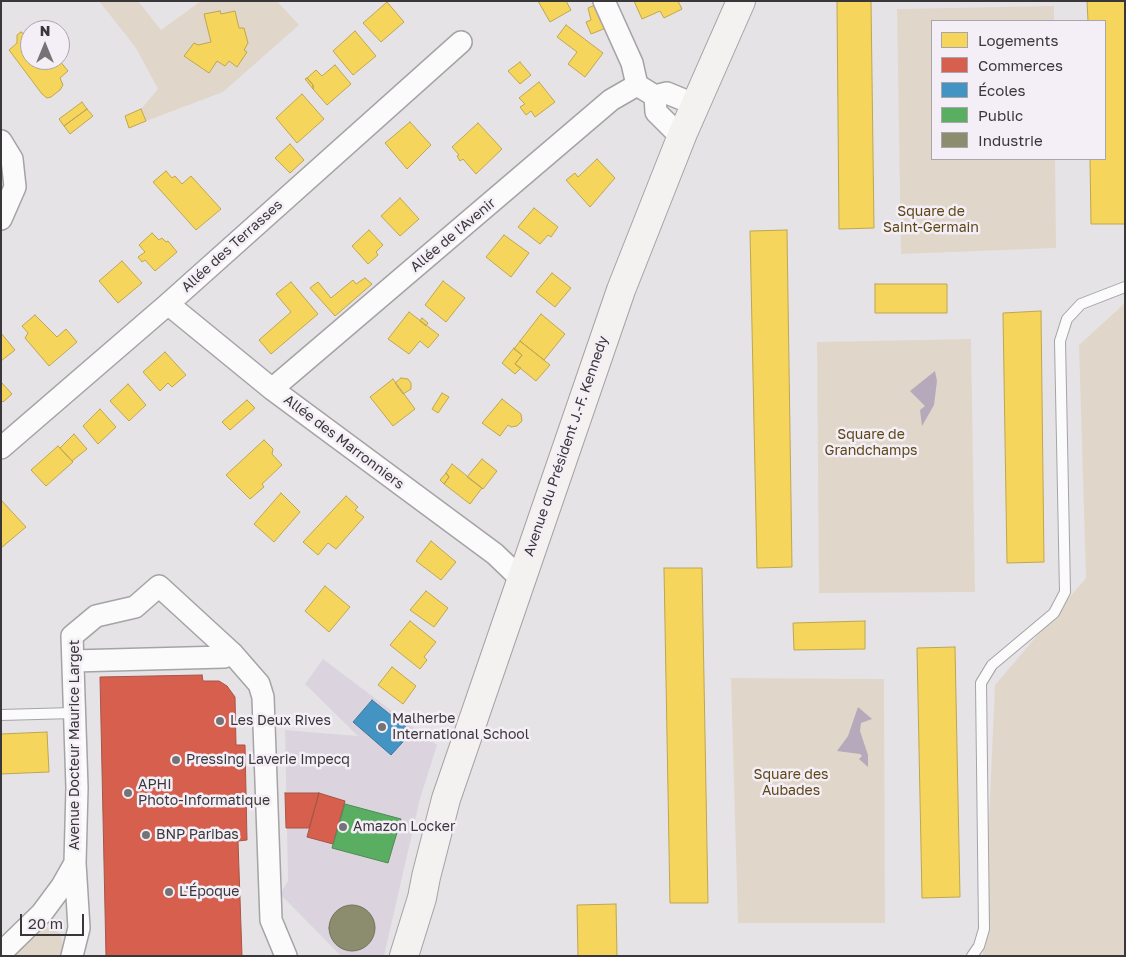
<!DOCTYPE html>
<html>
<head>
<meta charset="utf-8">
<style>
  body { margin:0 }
  #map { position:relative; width:1126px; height:957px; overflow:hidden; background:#e6e3e7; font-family:"Golos Text",sans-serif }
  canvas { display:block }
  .frame { position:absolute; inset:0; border:2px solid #39373a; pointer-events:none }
  .legend { position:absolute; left:931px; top:20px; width:175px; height:140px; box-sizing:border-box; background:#f4eef6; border:1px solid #a9a5ab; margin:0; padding:6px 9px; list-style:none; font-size:15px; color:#39373a }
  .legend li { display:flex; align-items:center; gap:10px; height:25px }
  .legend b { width:25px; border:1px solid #a9a5ab }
  .north { position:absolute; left:20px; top:20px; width:50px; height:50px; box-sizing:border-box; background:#f4eef6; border:1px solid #a9a5ab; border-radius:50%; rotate:0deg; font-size:14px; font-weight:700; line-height:20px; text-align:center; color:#39373a }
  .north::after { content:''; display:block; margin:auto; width:18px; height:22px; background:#767377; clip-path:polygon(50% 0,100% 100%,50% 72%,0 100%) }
  .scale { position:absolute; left:20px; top:914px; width:64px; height:22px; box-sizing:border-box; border:2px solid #39373a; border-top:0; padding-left:6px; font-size:15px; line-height:18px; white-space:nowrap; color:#39373a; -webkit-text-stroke:4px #f4eef6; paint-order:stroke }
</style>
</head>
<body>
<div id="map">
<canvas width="1126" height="957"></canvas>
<div class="frame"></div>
<ul class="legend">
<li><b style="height:14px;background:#f6d55c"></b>Logements</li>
<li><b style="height:14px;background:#d6604d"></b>Commerces</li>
<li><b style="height:14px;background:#4393c3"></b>Écoles</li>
<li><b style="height:14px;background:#5aae61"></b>Public</li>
<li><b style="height:14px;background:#8c8c6e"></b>Industrie</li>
</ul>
<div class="north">N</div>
<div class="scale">20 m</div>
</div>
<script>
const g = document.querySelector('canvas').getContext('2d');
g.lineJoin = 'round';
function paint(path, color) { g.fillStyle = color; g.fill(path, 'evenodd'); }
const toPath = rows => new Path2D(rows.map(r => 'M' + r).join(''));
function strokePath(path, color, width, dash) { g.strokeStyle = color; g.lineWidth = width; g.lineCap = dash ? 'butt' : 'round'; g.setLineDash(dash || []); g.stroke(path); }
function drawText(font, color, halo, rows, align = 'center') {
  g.font = font + ' "Golos Text",sans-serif'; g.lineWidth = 5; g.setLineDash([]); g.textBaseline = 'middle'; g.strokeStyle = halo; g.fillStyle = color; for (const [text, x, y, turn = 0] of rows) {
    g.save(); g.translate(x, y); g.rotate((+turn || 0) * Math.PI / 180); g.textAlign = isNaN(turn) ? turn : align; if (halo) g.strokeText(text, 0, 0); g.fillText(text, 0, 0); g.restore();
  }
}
paint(toPath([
  [323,659,437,745,420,799,384,956,341,956,280,894,288,881,285,730,358,736,305,684]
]), '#dbd4de');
paint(toPath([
  [99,1,138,1,161,30,201,1,277,1,299,25,223,92,146,121,141,109,158,89,136,48],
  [1054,6,1054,21,932,21,932,159,1055,159,1056,248,901,254,897,9],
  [1125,303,1125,956,983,956,995,685,1086,578,1079,345],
  [971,339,975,592,819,593,817,342],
  [731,678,884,679,885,923,738,923],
  [47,927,60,933,63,945,61,956,13,956,38,931]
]), '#e0d7ca');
paint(toPath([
  [935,371,937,381,934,405,922,426,920,410,925,406,910,391],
  [858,707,872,719,861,723,860,731,868,755,868,767,859,759,862,756,860,754,837,751,848,736]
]), '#b6a9bb');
const homes = toPath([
  [538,1,566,1,571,10,550,22,538,1],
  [634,1,678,1,682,9,664,18,660,11,642,19,634,1],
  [837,1,871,1,874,228,839,229,837,1],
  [1087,1,1125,1,1125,224,1091,224,1090,159,1105,159,1105,21,1088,21,1087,1],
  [387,2,404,22,381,42,363,23,387,2],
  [595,5,606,28,591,34,586,22,591,20,588,8,595,5],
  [220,11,221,14,235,11,239,28,244,28,248,43,244,50,247,52,237,67,229,61,225,66,217,61,209,73,184,56,194,43,198,45,211,42,204,14,220,11],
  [566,25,603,53,585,77,568,64,577,52,557,37,566,25],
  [355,31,376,56,353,75,333,51,355,31],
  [21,32,30,38,30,60,59,60,68,71,60,78,63,85,60,90,51,97,47,98,42,94,9,50,17,43,17,35,21,32],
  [520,62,531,75,520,84,508,71,520,62],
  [335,65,351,84,327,105,313,89,313,85,307,78,316,70,322,76,335,65],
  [307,78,313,85,313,89,305,79,307,78],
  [539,82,555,102,535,117,531,111,526,115,520,107,525,104,519,98,539,82],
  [302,94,324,119,297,143,276,118,302,94],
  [82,102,87,109,64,126,59,119,82,102],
  [87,109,93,116,70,134,64,126,87,109],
  [141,109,146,121,129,128,125,116,141,109],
  [410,122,431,145,407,169,385,143,410,122],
  [478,123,502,149,476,174,463,159,460,161,457,156,459,155,452,147,478,123],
  [290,144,304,160,290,173,275,158,290,144],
  [597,159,615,178,590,207,566,180,575,173,578,177,597,159],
  [166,171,172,178,175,176,182,184,191,176,221,209,196,230,153,182,166,171],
  [400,198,419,219,400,236,381,216,400,198],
  [534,208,558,227,551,237,548,235,540,244,518,227,534,208],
  [369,230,383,245,376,252,378,255,368,264,352,246,369,230],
  [787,230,792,567,757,568,750,231,787,230],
  [152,233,159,240,162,238,166,242,168,241,177,252,155,271,145,260,142,262,138,257,145,252,139,245,152,233],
  [504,235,529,253,511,277,486,257,504,235],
  [122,261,142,283,118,303,99,281,122,261],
  [552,273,571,288,555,307,536,292,552,273],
  [365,278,372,284,335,316,310,288,318,282,331,298,353,280,356,284,365,278],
  [443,281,465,298,446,322,425,305,443,281],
  [291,282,318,314,271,354,259,340,291,312,276,294,291,282],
  [875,284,947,284,947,313,875,313,875,284],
  [1041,311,1044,562,1007,563,1003,313,1041,311],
  [409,312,439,335,428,348,420,341,409,354,388,339,409,312],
  [541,314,565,334,544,360,520,341,541,314],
  [35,315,57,337,66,329,77,342,49,366,25,338,28,333,22,326,35,315],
  [422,318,428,323,426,326,420,321,422,318],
  [1,333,15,350,1,361,1,333],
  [520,341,550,365,536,381,515,364,522,355,514,349,520,341],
  [514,348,522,355,515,364,521,368,515,374,502,363,514,348],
  [165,352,186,375,172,387,168,383,160,391,143,372,165,352],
  [401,378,408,379,411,383,411,389,403,394,395,383,401,378],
  [393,379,415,409,393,426,370,397,393,379],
  [1,382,12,394,3,402,1,400,1,382],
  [128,384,146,405,129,421,110,401,128,384],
  [442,393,449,397,438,413,432,409,442,393],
  [502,399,521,414,522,421,517,426,511,427,508,425,500,436,482,423,502,399],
  [247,400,255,408,230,430,222,422,247,400],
  [100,409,116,427,98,444,83,426,100,409],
  [74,434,87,449,72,461,60,448,74,434],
  [264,440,273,449,272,454,282,465,262,484,264,487,250,499,226,475,264,440],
  [58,446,73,462,46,486,31,470,58,446],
  [482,459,497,471,483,489,467,477,482,459],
  [452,464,482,488,470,504,444,484,449,477,446,473,452,464],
  [446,473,449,477,444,484,440,480,446,473],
  [281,493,300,512,274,542,254,524,281,493],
  [346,496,358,507,355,510,364,517,336,549,328,543,318,555,303,542,346,496],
  [1,500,26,527,1,548,1,500],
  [431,541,456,562,441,580,416,561,431,541],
  [664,568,702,568,708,903,670,903,664,568],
  [325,586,350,607,329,632,305,611,325,586],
  [426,591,448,608,434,627,410,610,426,591],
  [410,621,436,642,424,657,427,660,420,669,390,645,410,621],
  [865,621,865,649,794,650,793,623,865,621],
  [955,647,960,897,922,898,917,648,955,647],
  [392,667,416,686,403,704,378,685,392,667],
  [47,732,49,772,1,774,1,734,47,732],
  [616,904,617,956,578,956,577,905,616,904]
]);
paint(homes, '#f6d55c');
strokePath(homes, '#bda652', 1);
const shops = toPath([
  [202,675,203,681,219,681,227,686,235,697,236,745,245,745,247,840,238,841,242,956,106,956,100,677,202,675],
  [285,793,319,793,309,828,286,828,285,793],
  [319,793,345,801,333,844,307,837,319,793]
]);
paint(shops, '#d6604d');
strokePath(shops, '#a75447', 1);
const schools = toPath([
  [372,700,412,732,391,755,353,722,372,700]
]);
paint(schools, '#4393c3');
strokePath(schools, '#40779a', 1);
const public = toPath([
  [345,804,401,819,388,863,332,848,345,804]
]);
paint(public, '#5aae61');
strokePath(public, '#508a55', 1);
const industry = toPath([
  '329 928a23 23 0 1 1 46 0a23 23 0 1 1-46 0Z'
]);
paint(industry, '#8c8c6e');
strokePath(industry, '#73725e', 1);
const service = toPath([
  [1,715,73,713],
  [972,956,979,946,984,929,981,683,992,665,1054,613,1065,592,1060,341,1067,319,1081,304,1125,287]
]);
const minor = toPath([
  [604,1,632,63,637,85,655,96],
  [683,133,673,129,656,112,655,96,667,93,696,105],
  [1,141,12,159,15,187,1,219],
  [168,304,272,389,495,554,521,579],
  [272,389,611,100,637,85],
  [1,448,168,304,461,42],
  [73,661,224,657,232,653],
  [1,953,42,913,62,886,75,863],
  [72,956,79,928,75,863,77,788,72,636,96,616,135,607,159,586,232,653,259,684,263,697,271,920,286,956]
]);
const secondary = toPath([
  [404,956,422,898,426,877,446,799,621,290,683,133,741,1]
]);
strokePath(service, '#a5a3a6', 12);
strokePath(minor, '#a5a3a6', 24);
strokePath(secondary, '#a5a3a6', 30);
strokePath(service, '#fbfbfb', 10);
strokePath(minor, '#fbfbfb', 21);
strokePath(secondary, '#f4f2f0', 28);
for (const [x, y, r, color] of [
  [220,721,5,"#767377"],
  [382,727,5,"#767377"],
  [176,760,5,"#767377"],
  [128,793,5,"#767377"],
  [343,827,5,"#767377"],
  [146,835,5,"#767377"],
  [169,892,5,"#767377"]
]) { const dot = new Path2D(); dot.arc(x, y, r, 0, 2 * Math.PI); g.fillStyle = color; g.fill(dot); strokePath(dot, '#f4eef6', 2); }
drawText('14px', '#5e4717', '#f4eef6', [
  ["Square de",931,212],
  ["Saint-Germain",931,228],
  ["Square de",871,435],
  ["Grandchamps",871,451],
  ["Square des",791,775],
  ["Aubades",791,791]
]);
drawText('14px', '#39373a', '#f4eef6', [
  ["Allée de l'Avenir",453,235,-40],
  ["Allée des Terrasses",232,246,-42],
  ["Allée des Marronniers",344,442,37],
  ["Avenue du Président J.-F. Kennedy",566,446,-71],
  ["Avenue Docteur Maurice Larget",75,745,-90]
]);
drawText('14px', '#39373a', '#f4eef6', [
  ["Malherbe",392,719],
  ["International School",392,735],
  ["Les Deux Rives",230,721],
  ["Pressing Laverie Impecq",186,760],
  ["APHI",138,785],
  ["Photo-Informatique",138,801],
  ["Amazon Locker",353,827],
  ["BNP Paribas",156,835],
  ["L'Époque",179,892]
], 'left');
</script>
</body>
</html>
